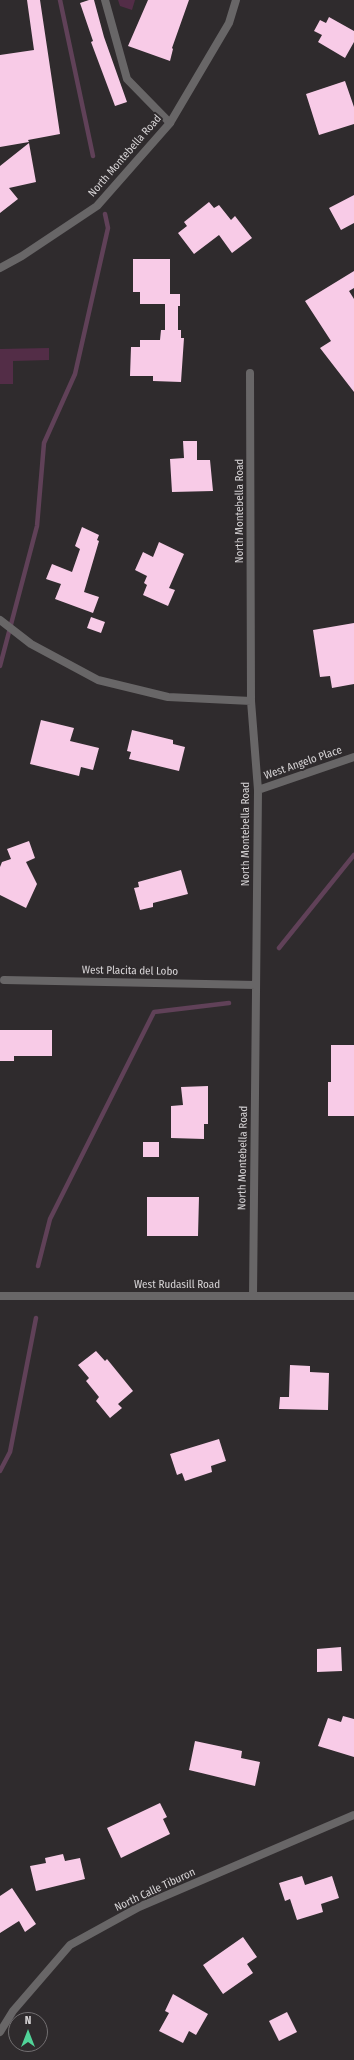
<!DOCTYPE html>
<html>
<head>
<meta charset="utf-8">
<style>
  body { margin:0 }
  #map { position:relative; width:354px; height:2060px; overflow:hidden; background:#2f2b2d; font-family:"Fira Sans Condensed",sans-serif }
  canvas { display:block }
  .north { position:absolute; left:8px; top:2012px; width:40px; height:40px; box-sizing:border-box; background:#2f2b2d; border:1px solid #726f71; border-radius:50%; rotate:0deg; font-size:11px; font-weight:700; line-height:16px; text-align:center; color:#d7d4d6 }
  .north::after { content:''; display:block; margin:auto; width:14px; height:18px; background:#51d398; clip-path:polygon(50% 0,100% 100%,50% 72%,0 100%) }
</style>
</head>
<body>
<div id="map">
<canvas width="354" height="2060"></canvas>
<div class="north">N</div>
</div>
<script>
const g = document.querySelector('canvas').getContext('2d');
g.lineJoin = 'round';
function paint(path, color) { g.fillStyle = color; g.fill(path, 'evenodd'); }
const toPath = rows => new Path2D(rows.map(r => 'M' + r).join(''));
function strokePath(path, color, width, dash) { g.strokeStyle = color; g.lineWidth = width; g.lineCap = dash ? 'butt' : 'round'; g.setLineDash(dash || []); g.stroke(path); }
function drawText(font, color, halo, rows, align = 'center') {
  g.font = font + ' "Fira Sans Condensed",sans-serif'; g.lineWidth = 4; g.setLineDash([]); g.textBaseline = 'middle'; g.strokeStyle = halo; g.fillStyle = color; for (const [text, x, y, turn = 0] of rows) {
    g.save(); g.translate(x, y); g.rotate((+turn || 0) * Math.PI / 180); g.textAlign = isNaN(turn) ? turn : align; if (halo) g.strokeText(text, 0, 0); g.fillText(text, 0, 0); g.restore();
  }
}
paint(toPath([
  [118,0,135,0,132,10,120,6],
  [49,348,49,360,13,361,13,384,0,384,0,349]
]), '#532d47');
strokePath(toPath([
  [60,0,93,156],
  [0,666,37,526,44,443,75,374,108,228,105,214],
  [279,948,354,855],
  [38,1266,50,1219,154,1012,229,1003],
  [0,1471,10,1452,36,1318]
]), '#604158', 4.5);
paint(toPath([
  [27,0,40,0,60,134,28,140,29,142,0,147,0,55,34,50],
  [89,0,94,0,104,37,127,102,115,106,91,42,93,41,80,3],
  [148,0,189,0,172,48,173,49,170,61,128,46],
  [329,17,354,31,354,42,345,58,318,42,322,35,314,31,320,20,326,23],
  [345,81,354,107,354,124,319,135,306,94],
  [29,143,36,182,9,188,18,199,0,213,0,166],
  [354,195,354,223,341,230,329,208],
  [209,202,214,208,219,205,231,220,235,216,252,238,232,253,219,235,194,254,178,233,187,226,184,222],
  [133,259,170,259,170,294,180,294,180,306,178,306,178,330,181,330,181,338,184,338,181,382,153,381,153,376,130,376,131,347,140,347,140,340,160,340,161,330,165,330,165,304,140,304,140,292,133,292],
  [354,271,354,288,349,291,354,299,354,392,320,348,331,341,305,301],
  [183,441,197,441,197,460,210,460,213,491,172,492,170,459,184,458],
  [82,527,99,535,97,540,99,541,84,592,99,597,93,613,55,599,61,584,46,579,52,564,72,572,80,549,75,546],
  [159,542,184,554,169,588,175,590,168,606,143,595,147,585,144,583,147,576,135,570,143,552,153,557],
  [91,617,105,622,101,633,87,628],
  [354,623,354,684,332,688,330,676,320,677,313,630],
  [41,720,74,728,70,741,99,748,93,770,81,767,79,776,30,764],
  [132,730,173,740,173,744,185,747,179,771,129,759,131,752,127,751],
  [29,841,35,858,26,862,37,884,26,908,0,895,0,867,2,862,11,859,7,849],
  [181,870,188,894,153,903,153,907,140,910,134,888,139,887,138,882],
  [0,1030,52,1030,52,1056,14,1056,14,1061,0,1061],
  [331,1045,354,1045,354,1116,328,1116,328,1082,331,1082],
  [208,1086,208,1124,204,1124,204,1139,171,1138,171,1106,183,1105,181,1087],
  [143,1142,159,1142,159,1157,143,1157],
  [147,1197,199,1197,198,1236,147,1236],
  [96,1351,105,1361,107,1359,133,1391,118,1404,122,1408,110,1418,96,1401,99,1397,86,1381,89,1378,78,1365],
  [290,1365,310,1366,310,1372,329,1373,328,1410,279,1409,280,1397,289,1397],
  [219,1439,226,1461,211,1466,212,1472,185,1481,182,1473,177,1475,170,1454],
  [341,1647,342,1671,317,1672,317,1649],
  [343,1716,354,1719,354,1757,318,1746,328,1718,341,1722],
  [195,1741,242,1751,241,1758,260,1762,255,1786,189,1770],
  [160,1803,167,1817,163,1819,170,1834,121,1858,107,1828],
  [63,1854,65,1861,80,1858,85,1879,36,1891,30,1866,46,1863,45,1858],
  [302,1876,305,1885,332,1876,339,1898,321,1904,323,1912,297,1920,290,1899,285,1901,279,1883],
  [12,1888,36,1924,25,1932,19,1921,0,1933,0,1896],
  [243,1937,257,1957,247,1964,253,1973,223,1994,203,1965],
  [173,1994,208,2014,196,2035,189,2031,183,2043,159,2031,169,2013,165,2011],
  [287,2012,297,2032,279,2041,269,2021]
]), '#f8cbe7');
strokePath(toPath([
  [105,0,127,79,170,123]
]), '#686667', 8);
strokePath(toPath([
  [0,268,22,256,97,206,170,123,229,23,236,0],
  [250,373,251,701,258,790,253,1296],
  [0,620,31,644,98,680,168,697,251,701],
  [258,790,354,757],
  [4,980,256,985],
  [0,1296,354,1296],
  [0,2032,13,2011,70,1945,139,1907,354,1815]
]), '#686667', 8);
drawText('11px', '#d7d4d6', '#2f2b2d', [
  ["North Montebella Road",125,156,-49],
  ["North Montebella Road",240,511,-90],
  ["West Angelo Place",303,763,-19],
  ["North Montebella Road",246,834,-90],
  ["West Placita del Lobo",130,971,1],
  ["North Montebella Road",243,1158,-89],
  ["West Rudasill Road",177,1285],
  ["North Calle Tiburon",155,1890,-25]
]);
</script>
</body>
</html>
